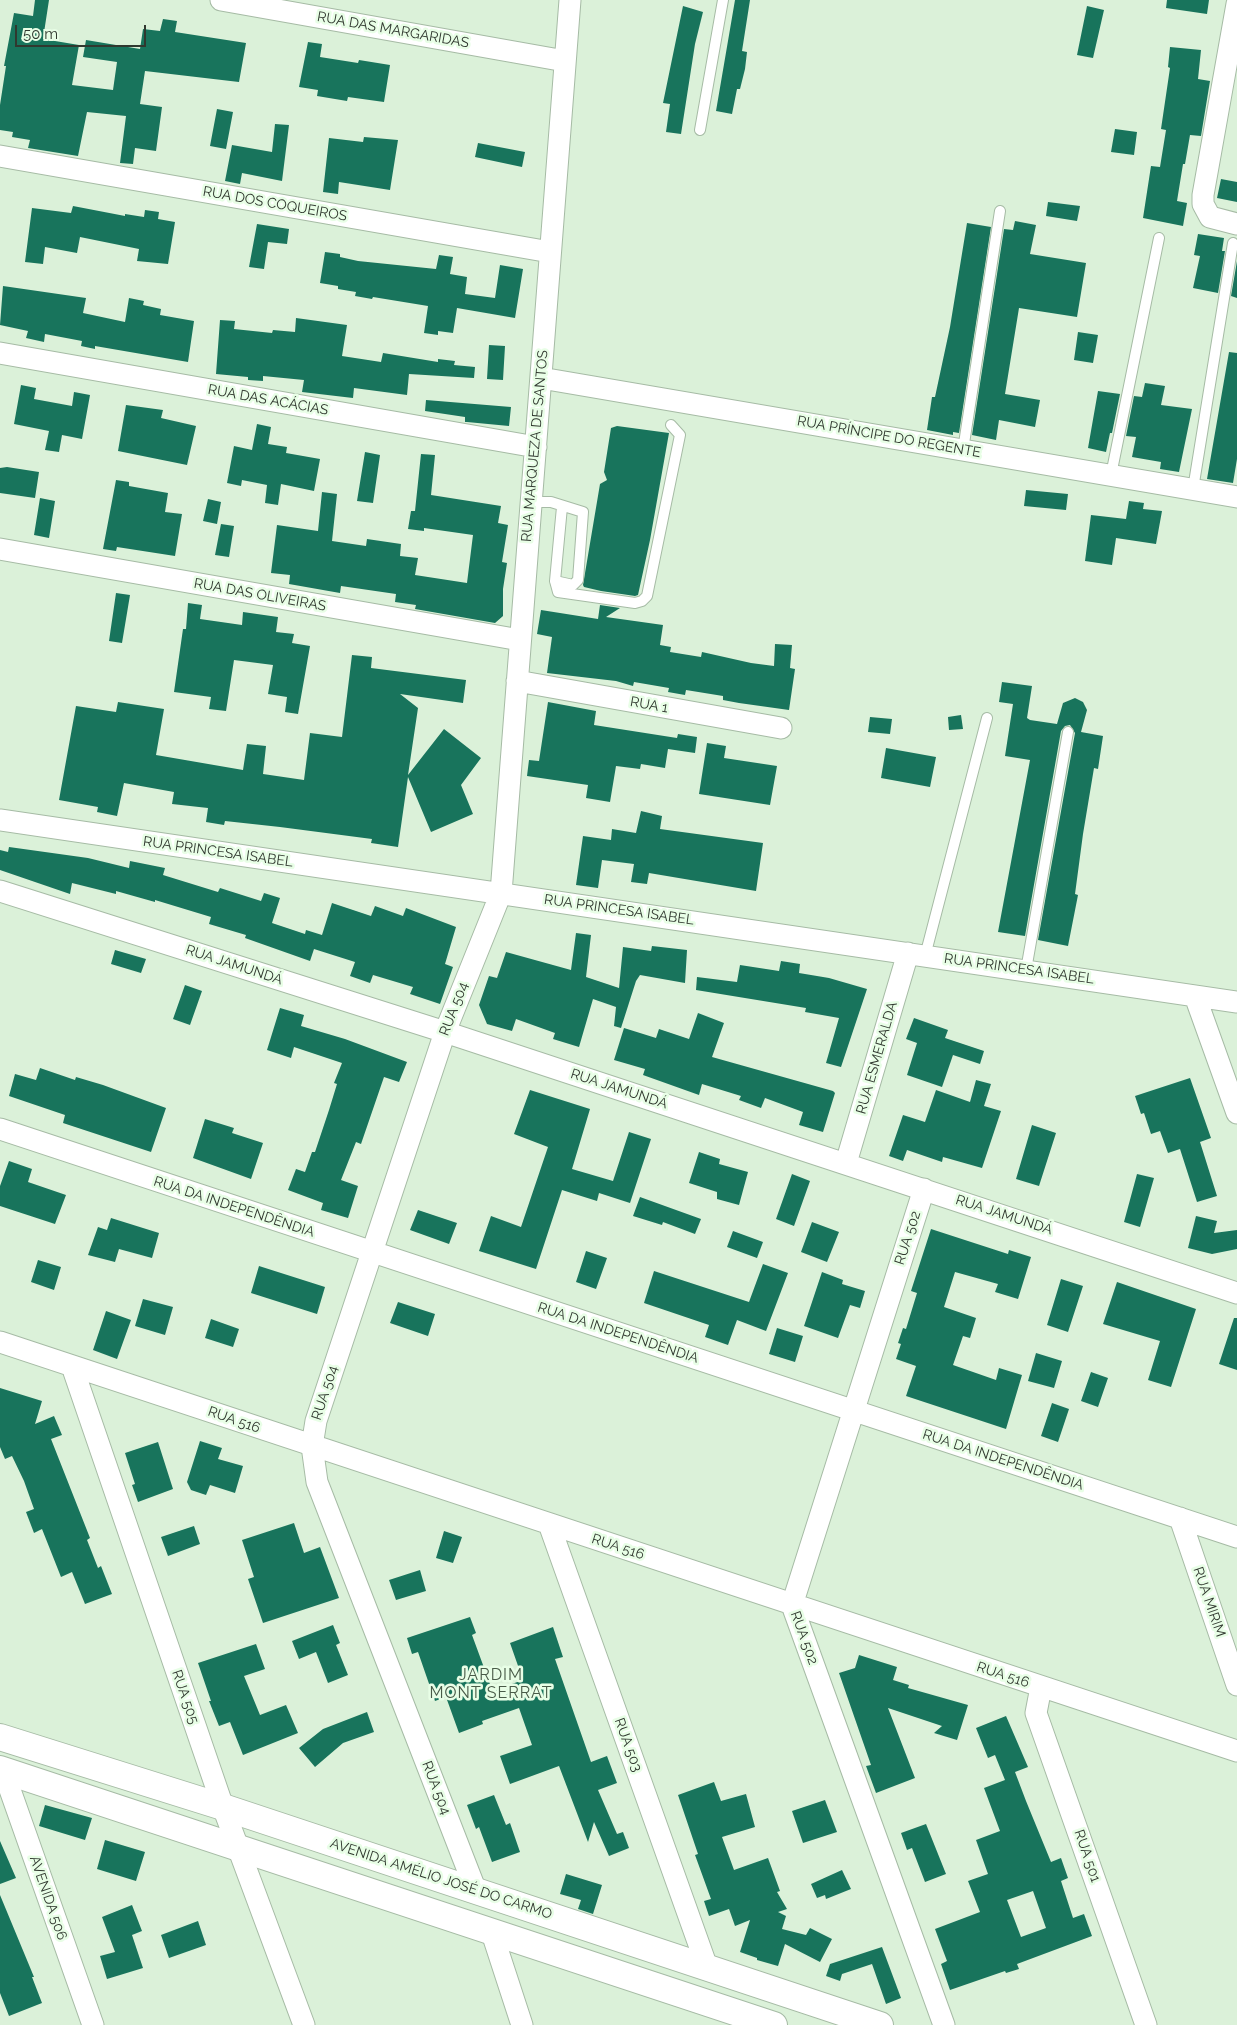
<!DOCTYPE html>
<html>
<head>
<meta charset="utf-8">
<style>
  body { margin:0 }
  #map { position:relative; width:1237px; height:2025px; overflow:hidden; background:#dbf1d9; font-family:Raleway,sans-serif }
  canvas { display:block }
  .scale { position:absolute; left:15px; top:25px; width:131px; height:22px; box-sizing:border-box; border:2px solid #30382f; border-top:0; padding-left:6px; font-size:15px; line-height:18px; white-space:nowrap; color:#30382f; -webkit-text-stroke:4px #e8fee6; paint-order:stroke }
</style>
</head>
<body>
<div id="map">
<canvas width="1237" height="2025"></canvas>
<div class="scale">50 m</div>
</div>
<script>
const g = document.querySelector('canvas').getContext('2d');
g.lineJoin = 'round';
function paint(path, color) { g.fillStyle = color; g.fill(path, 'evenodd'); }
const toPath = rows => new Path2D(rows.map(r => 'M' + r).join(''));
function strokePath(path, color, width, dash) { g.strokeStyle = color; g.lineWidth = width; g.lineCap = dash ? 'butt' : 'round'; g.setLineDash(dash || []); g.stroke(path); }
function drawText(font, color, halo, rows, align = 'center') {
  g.font = font + ' Raleway,sans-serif'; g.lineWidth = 5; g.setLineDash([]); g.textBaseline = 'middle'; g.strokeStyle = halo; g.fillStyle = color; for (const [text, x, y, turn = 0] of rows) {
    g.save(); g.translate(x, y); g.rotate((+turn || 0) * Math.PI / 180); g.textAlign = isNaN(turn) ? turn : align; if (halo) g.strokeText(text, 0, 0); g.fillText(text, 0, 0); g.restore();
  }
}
paint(toPath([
  [35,0,49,0,43,39,79,45,72,85,113,90,117,62,83,57,86,40,140,49,143,29,160,31,163,19,177,21,175,32,246,43,239,82,145,71,140,104,162,107,156,151,135,148,133,164,120,163,126,116,87,112,78,156,28,148,30,140,12,137,13,132,0,130,0,105,6,66,4,66,14,13,33,16],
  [735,0,750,0,742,51,747,52,745,69,740,89,737,89,732,114,716,111],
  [1167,0,1209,0,1207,14,1166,8],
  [683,6,703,12,695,44,681,134,666,132,670,104,663,103],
  [1087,6,1104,10,1093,58,1077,55],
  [308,42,322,44,320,57,358,63,359,60,390,65,384,102,348,97,347,101,317,96,318,90,299,87],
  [1170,47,1201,50,1198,79,1210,81,1201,136,1190,135,1185,164,1183,164,1177,201,1187,203,1183,226,1143,218,1151,166,1160,167,1166,130,1161,129,1170,68,1168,67],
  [217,109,233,112,226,149,210,146],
  [275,124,289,125,282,181,242,173,240,184,225,181,232,145,272,152],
  [1115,129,1137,132,1134,155,1111,152],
  [364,137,398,140,390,190,339,182,338,194,323,192,329,138,363,142],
  [478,143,525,152,522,167,475,157],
  [1221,179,1237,182,1237,202,1217,198],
  [1048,202,1080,206,1077,221,1046,216],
  [73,206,125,216,125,214,144,217,145,210,159,212,158,219,175,222,168,264,137,261,139,249,80,237,77,253,45,247,43,264,25,262,32,208,71,213],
  [1015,221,1036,225,1030,254,1086,263,1077,317,1019,308,1005,394,1040,400,1035,427,999,420,996,440,972,435,1004,229,1013,230],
  [967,223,991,227,959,433,953,432,953,435,927,430,932,397,935,397,950,327],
  [257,224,289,229,287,244,268,242,264,269,249,267],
  [1198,234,1224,238,1222,251,1225,251,1218,293,1193,288,1200,256,1194,255],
  [325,252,340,254,340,257,358,261,436,269,439,255,453,257,450,274,467,277,465,294,495,298,500,265,523,269,515,318,457,308,453,333,438,331,438,335,424,333,428,306,373,297,372,299,355,296,356,292,338,289,338,286,320,283],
  [1237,261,1237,298,1231,296],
  [3,286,86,298,83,313,125,322,129,298,144,301,143,305,161,309,160,315,194,321,188,362,95,346,95,349,81,346,82,341,45,334,44,342,26,338,28,331,0,325],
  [296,318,347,325,342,356,381,362,383,353,438,362,438,359,455,361,454,365,475,367,474,378,409,374,407,395,354,388,353,398,302,392,304,380,263,376,263,381,248,380,248,377,216,374,220,320,235,321,234,329,272,333,273,330,295,332],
  [1078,332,1098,335,1093,363,1074,360],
  [489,345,505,346,503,380,487,379],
  [1229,352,1237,353,1237,459,1233,483,1207,479],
  [1145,383,1165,386,1161,405,1192,409,1179,472,1160,469,1161,462,1132,457,1136,437,1126,436,1134,396,1142,397],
  [21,385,36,388,34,399,72,406,74,392,90,395,82,439,62,435,59,452,45,450,49,431,14,424],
  [1098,391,1120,394,1112,433,1110,433,1106,452,1088,448],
  [426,400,511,407,509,426,467,422,465,422,465,417,425,411],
  [126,405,163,410,161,418,196,426,187,465,118,451],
  [257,424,271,427,268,444,287,447,286,453,320,459,314,491,281,484,278,505,265,503,267,485,242,480,241,486,227,483,234,446,252,450],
  [617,426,669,433,650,540,638,595,635,596,601,591,584,587,583,585,600,484,607,480,604,472,611,428],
  [365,452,380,455,373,503,357,501],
  [421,454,435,455,431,495,501,506,498,523,508,525,502,562,507,563,503,589,503,616,495,623,415,609,416,605,395,602,396,594,341,586,340,593,289,584,290,575,271,573,277,525,318,531,322,492,337,494,332,541,366,546,367,539,401,544,400,556,418,558,415,575,467,583,473,535,424,528,424,531,408,529,411,511,415,511],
  [7,467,39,472,35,498,0,493,0,468],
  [116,480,129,482,129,486,168,493,165,512,182,514,175,556,117,547,116,551,103,549],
  [1026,490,1068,494,1066,510,1024,506],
  [40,498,55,501,49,538,34,535],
  [208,499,221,502,217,524,203,521],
  [1129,501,1144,503,1143,509,1162,511,1156,544,1116,538,1112,565,1085,561,1091,515,1126,519],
  [221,524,234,526,229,557,215,555],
  [116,593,130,595,122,643,109,641],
  [188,603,202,605,200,619,242,625,243,612,278,617,276,632,294,634,292,643,310,646,298,714,285,712,287,697,268,694,273,665,234,660,226,711,209,709,211,697,174,692,183,629,186,629],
  [600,605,620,608,606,617,663,625,660,645,671,647,670,652,701,657,702,652,751,663,774,666,775,644,792,645,790,668,795,669,789,710,739,703,723,700,723,696,686,690,685,695,668,692,669,688,634,682,633,686,616,681,547,673,552,637,537,634,541,610,598,619],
  [352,655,372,657,371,668,466,680,463,703,400,694,418,708,408,775,444,729,481,758,461,785,473,814,431,832,408,777,398,847,371,843,372,839,280,827,225,821,224,825,206,822,208,808,172,804,174,792,124,783,117,816,97,812,98,807,59,800,76,706,116,712,118,702,164,709,156,755,243,770,247,744,266,746,263,774,304,780,310,733,342,737],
  [1002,682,1032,686,1027,718,1030,720,1057,724,1063,703,1075,698,1083,702,1087,710,1081,732,1103,736,1098,769,1094,768,1083,834,1075,894,1078,895,1068,946,1038,940,1075,733,1070,725,1065,726,1061,731,1025,936,998,932,1030,760,1005,756,1013,704,999,702],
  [548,702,596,711,594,725,677,738,678,734,697,737,695,753,668,749,665,768,641,764,640,769,616,766,610,802,586,798,588,785,527,776,529,760,539,761],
  [961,715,963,729,949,730,948,717],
  [870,717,892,719,890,734,868,732],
  [707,743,726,746,724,758,777,766,770,805,699,794],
  [886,748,936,757,930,787,881,778],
  [641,811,662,816,660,829,763,843,756,891,649,873,647,884,631,882,634,864,602,860,598,888,576,885,583,836,611,840,612,829,636,833],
  [9,847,88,858,129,868,130,861,165,868,163,875,218,892,220,888,261,901,264,893,280,898,272,923,305,934,306,930,322,935,332,903,371,916,375,906,403,916,406,908,456,927,445,964,453,967,440,1004,410,994,413,987,373,975,370,983,350,976,355,962,314,949,310,961,245,938,246,935,209,924,211,917,155,900,155,902,116,891,116,894,72,883,70,894,0,870,0,850,8,852],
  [576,933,591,935,586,977,619,988,623,947,651,951,652,946,687,950,685,983,640,975,636,981,621,1028,614,1026,616,1007,593,999,579,1047,553,1039,555,1033,516,1019,512,1031,487,1024,479,1005,489,976,497,978,506,952,571,970],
  [115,950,146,959,141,973,111,964],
  [781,961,800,964,799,973,829,978,867,989,841,1067,826,1063,839,1018,805,1012,806,1008,696,990,697,977,737,982,740,965,779,971],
  [185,985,202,991,190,1025,173,1019],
  [280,1008,304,1015,301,1026,345,1039,407,1062,399,1082,384,1077,361,1144,356,1142,341,1180,358,1186,348,1218,321,1210,323,1203,288,1190,296,1169,305,1172,312,1152,315,1152,329,1110,337,1084,334,1083,342,1063,294,1047,291,1058,267,1050],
  [698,1013,724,1023,712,1057,833,1091,835,1093,823,1132,799,1125,803,1112,765,1098,761,1108,739,1100,741,1096,702,1084,699,1095,643,1075,645,1069,614,1060,624,1028,656,1038,659,1029,689,1039],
  [914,1018,948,1030,945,1038,984,1051,980,1064,953,1055,942,1087,907,1075,917,1043,906,1039],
  [40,1068,75,1080,76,1077,103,1085,166,1108,151,1152,63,1123,65,1115,9,1096,15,1074,36,1080],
  [1190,1078,1211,1138,1200,1142,1217,1196,1197,1202,1180,1149,1168,1153,1160,1131,1151,1134,1144,1113,1141,1114,1135,1096],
  [976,1080,991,1084,984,1106,1001,1111,982,1168,943,1157,942,1162,907,1150,903,1161,889,1156,903,1115,925,1122,936,1090,970,1102],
  [530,1090,590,1109,572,1169,613,1181,629,1132,651,1139,630,1203,599,1193,597,1201,562,1190,536,1269,479,1251,491,1216,521,1227,548,1147,514,1134],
  [205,1119,234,1128,232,1133,263,1143,251,1179,193,1158],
  [1032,1125,1056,1133,1039,1186,1016,1179],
  [699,1152,720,1159,719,1164,748,1172,739,1205,717,1199,717,1192,689,1183],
  [9,1161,32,1169,28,1182,66,1195,55,1224,0,1206,0,1186],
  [792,1174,810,1181,794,1226,776,1219],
  [1137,1174,1154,1178,1140,1227,1124,1222],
  [640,1197,701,1219,695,1234,663,1222,662,1225,633,1216],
  [418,1210,457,1223,449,1244,410,1230],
  [1196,1216,1217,1221,1214,1233,1237,1230,1237,1249,1212,1254,1188,1248],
  [111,1218,159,1233,152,1258,119,1249,115,1262,88,1255,98,1227,107,1230],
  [812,1222,839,1232,827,1262,801,1252],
  [931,1229,1008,1254,1009,1250,1031,1257,1018,1299,995,1292,998,1284,955,1272,944,1307,976,1318,970,1338,963,1336,953,1365,996,1380,999,1368,1022,1375,1006,1429,906,1396,916,1366,896,1359,901,1344,898,1343,903,1328,906,1329,917,1293,911,1291],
  [733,1231,763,1242,757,1258,727,1247],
  [586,1251,607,1258,596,1289,576,1282],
  [38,1260,61,1267,54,1290,31,1282],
  [763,1264,788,1273,766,1331,737,1320,728,1345,705,1337,709,1325,644,1303,654,1271,749,1302],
  [259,1266,325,1287,317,1314,251,1293],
  [822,1272,843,1280,842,1284,865,1291,860,1308,850,1305,838,1338,804,1326],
  [1061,1279,1083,1286,1068,1332,1047,1325],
  [1117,1282,1196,1309,1171,1387,1148,1380,1160,1341,1103,1324],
  [143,1299,173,1307,165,1335,135,1326],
  [398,1302,435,1314,428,1336,390,1323],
  [106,1311,131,1320,117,1359,93,1350],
  [1234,1318,1237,1318,1237,1370,1219,1364],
  [211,1319,239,1329,233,1347,205,1338],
  [777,1328,803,1336,795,1362,769,1354],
  [1036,1353,1062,1361,1054,1388,1028,1381],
  [1091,1372,1108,1378,1098,1407,1081,1401],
  [0,1388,42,1401,35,1424,54,1416,62,1435,51,1439,90,1538,87,1540,98,1568,101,1566,112,1594,85,1604,72,1572,61,1577,42,1529,34,1533,26,1512,34,1509,24,1481,12,1456,5,1459,0,1447],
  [1052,1403,1069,1409,1058,1442,1041,1436],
  [200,1441,222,1448,218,1459,243,1466,235,1493,210,1485,206,1495,191,1490,187,1482],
  [158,1442,173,1489,138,1502,132,1485,135,1484,125,1453],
  [294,1523,304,1553,320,1547,339,1598,263,1623,248,1579,254,1577,242,1540],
  [194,1526,200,1544,168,1556,161,1537],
  [444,1531,462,1537,453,1563,436,1558],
  [420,1570,426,1591,396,1600,389,1580],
  [470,1617,476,1633,472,1635,490,1684,492,1684,495,1690,523,1680,510,1643,553,1627,563,1657,555,1659,591,1762,607,1756,617,1783,598,1790,617,1834,623,1832,629,1848,609,1856,594,1822,588,1842,559,1766,510,1784,500,1756,532,1745,519,1708,482,1721,483,1724,459,1733,446,1697,435,1701,418,1652,412,1654,407,1638],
  [333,1625,340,1643,336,1645,348,1675,328,1683,316,1652,299,1659,292,1641],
  [256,1644,265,1669,244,1676,260,1715,286,1705,298,1733,243,1755,230,1722,219,1726,209,1701,211,1701,198,1663],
  [859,1655,897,1667,893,1680,909,1685,908,1688,968,1705,957,1740,934,1733,942,1726,888,1708,915,1778,876,1793,866,1766,871,1765,839,1673,855,1668],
  [367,1712,374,1732,343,1743,315,1767,299,1748,323,1729],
  [1006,1716,1028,1767,1015,1772,1026,1801,1051,1862,1061,1858,1068,1878,1061,1881,1073,1918,1084,1914,1092,1936,1017,1964,1019,1969,1006,1973,1005,1971,950,1990,941,1964,947,1961,935,1929,980,1912,968,1881,988,1874,976,1840,1000,1831,984,1788,1005,1780,995,1755,988,1758,976,1728],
  [1033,1891,1046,1928,1021,1937,1007,1900],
  [714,1782,721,1801,746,1794,755,1827,722,1837,734,1870,768,1858,780,1891,777,1892,787,1909,778,1912,786,1916,782,1929,806,1935,810,1928,832,1939,820,1962,785,1944,778,1966,757,1960,757,1958,740,1952,750,1920,735,1926,729,1909,709,1916,704,1901,711,1899,695,1855,698,1854,678,1795],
  [494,1795,506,1825,510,1823,520,1852,492,1862,479,1827,476,1829,467,1805],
  [825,1800,837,1832,803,1843,792,1811],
  [45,1805,92,1818,85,1840,39,1826],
  [926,1824,946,1874,925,1882,912,1848,907,1850,901,1833],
  [105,1840,145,1852,136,1881,97,1869],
  [0,1841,16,1878,0,1884],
  [842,1870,851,1889,826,1899,825,1895,817,1898,811,1884],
  [566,1874,602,1885,593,1914,578,1909,581,1900,560,1894],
  [0,1895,34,1977,32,1977,42,2003,9,2016,0,1993],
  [132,1905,142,1931,132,1935,143,1968,107,1979,100,1956,115,1952,102,1917],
  [198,1921,206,1945,169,1958,161,1935],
  [882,1947,901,1998,886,2004,872,1964,842,1974,840,1981,826,1976,830,1964]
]), '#18745c');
const service = toPath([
  [700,130,723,0],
  [963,450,1000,211],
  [1111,475,1159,238],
  [1193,489,1233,243],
  [530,502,551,502,583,512,578,580,573,585,555,581,562,507],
  [555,581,558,592,635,603,642,601,647,596,680,435,671,425],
  [925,956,987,718],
  [1026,970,1068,732]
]);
const minor = toPath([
  [221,0,565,61],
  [1237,4,1203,195,1203,204,1210,217,1237,224],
  [0,156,550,252],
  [0,353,536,447],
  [541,378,1237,497],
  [0,549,520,640],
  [517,681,781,728],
  [0,820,1237,1002],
  [0,891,445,1032,1237,1293],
  [1195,996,1237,1113],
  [0,1129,1237,1537],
  [846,1163,908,953],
  [924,1189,792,1605,944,2025],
  [0,1342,1237,1751],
  [72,1366,223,1807,304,2025],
  [1180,1518,1237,1685],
  [549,1524,707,1967],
  [1041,1687,1036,1713,1146,2025],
  [3,1770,93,2025],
  [476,1891,317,1482,312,1446,316,1421,445,1032,501,893,570,0],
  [492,1933,522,2025]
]);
const tertiary = toPath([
  [0,1737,223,1807,880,2025],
  [0,1769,774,2025]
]);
strokePath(service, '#a6bba5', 12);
strokePath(minor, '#a6bba5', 23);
strokePath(tertiary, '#a6bba5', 28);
strokePath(service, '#fff', 10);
strokePath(minor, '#fff', 21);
strokePath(tertiary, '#fff', 26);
drawText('14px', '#30382f', '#e8fee6', [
  ["RUA DAS MARGARIDAS",393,30,10],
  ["RUA DOS COQUEIROS",275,204,10],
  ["RUA DAS ACÁCIAS",268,400,10],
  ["RUA PRÍNCIPE DO REGENTE",889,437,10],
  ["RUA MARQUEZA DE SANTOS",535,446,-85],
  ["RUA DAS OLIVEIRAS",260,595,10],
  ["RUA 1",649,705,10],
  ["RUA PRINCESA ISABEL",218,852,8],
  ["RUA PRINCESA ISABEL",619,910,8],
  ["RUA JAMUNDÁ",234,965,18],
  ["RUA PRINCESA ISABEL",1019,969,8],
  ["RUA 504",454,1009,-69],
  ["RUA ESMERALDA",877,1058,-74],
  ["RUA JAMUNDÁ",619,1089,18],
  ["RUA DA INDEPENDÊNDIA",234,1207,18],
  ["RUA JAMUNDÁ",1004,1215,18],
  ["RUA 502",908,1238,-72],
  ["RUA DA INDEPENDÊNDIA",618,1333,18],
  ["RUA 504",325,1393,-72],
  ["RUA 516",234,1420,19],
  ["RUA DA INDEPENDÊNDIA",1003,1460,18],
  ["RUA 516",618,1547,18],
  ["RUA MIRIM",1209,1602,71],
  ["RUA 502",804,1638,70],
  ["RUA 516",1003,1675,18],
  ["RUA 505",185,1697,71],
  ["RUA 503",628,1745,70],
  ["RUA 504",436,1788,69],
  ["RUA 501",1087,1856,71],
  ["AVENIDA AMÉLIO JOSÉ DO CARMO",441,1879,18],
  ["AVENIDA 506",48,1898,71]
]);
g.letterSpacing = '1px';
drawText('16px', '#495b48', '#e8fee6', [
  ["JARDIM",491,1675],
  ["MONT SERRAT",491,1693]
]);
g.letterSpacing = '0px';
</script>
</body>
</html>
